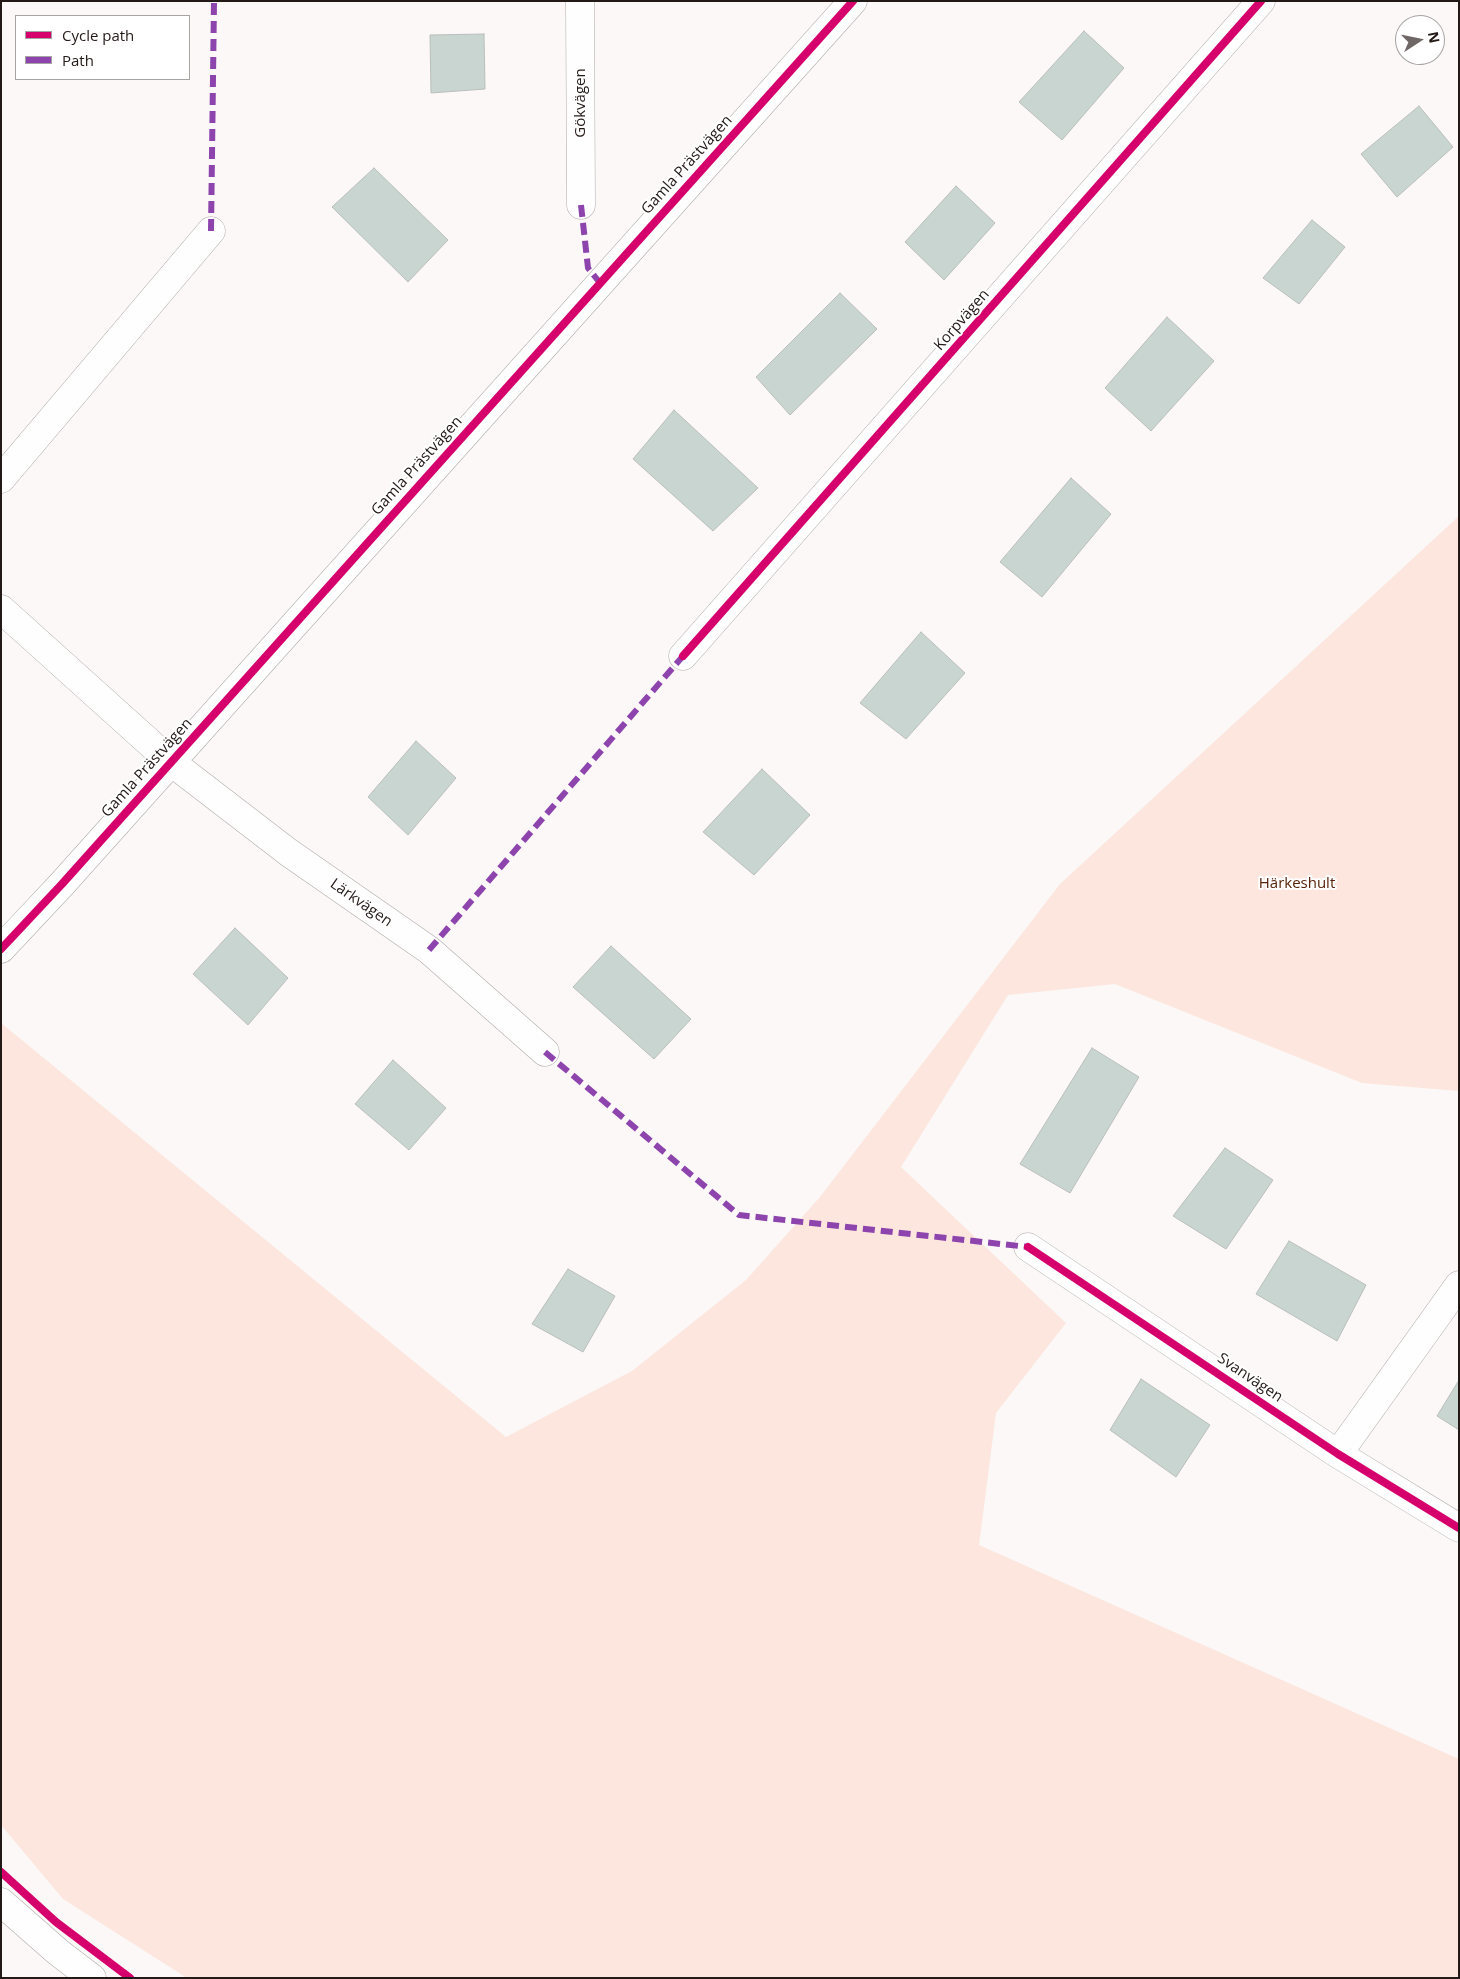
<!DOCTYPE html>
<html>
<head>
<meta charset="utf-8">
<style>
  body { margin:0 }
  #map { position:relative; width:1460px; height:1979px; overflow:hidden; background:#fbf8f7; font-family:"Open Sans",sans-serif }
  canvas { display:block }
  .frame { position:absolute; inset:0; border:2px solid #231916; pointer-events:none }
  .legend { position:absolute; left:15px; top:15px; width:175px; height:65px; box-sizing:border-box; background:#fff; border:1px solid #a7a3a2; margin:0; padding:6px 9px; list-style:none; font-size:15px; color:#231916 }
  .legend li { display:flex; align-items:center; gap:10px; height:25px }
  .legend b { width:25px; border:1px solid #a7a3a2 }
  .north { position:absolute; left:1395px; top:15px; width:50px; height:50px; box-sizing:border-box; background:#fff; border:1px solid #a7a3a2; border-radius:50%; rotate:79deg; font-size:14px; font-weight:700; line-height:20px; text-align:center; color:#231916 }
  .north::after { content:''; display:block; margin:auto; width:18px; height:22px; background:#6f6765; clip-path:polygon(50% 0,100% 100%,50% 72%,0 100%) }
</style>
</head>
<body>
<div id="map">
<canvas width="1460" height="1979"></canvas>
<div class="frame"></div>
<ul class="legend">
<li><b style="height:6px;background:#d6006c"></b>Cycle path</li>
<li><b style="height:6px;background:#8e44ad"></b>Path</li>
</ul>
<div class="north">N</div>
</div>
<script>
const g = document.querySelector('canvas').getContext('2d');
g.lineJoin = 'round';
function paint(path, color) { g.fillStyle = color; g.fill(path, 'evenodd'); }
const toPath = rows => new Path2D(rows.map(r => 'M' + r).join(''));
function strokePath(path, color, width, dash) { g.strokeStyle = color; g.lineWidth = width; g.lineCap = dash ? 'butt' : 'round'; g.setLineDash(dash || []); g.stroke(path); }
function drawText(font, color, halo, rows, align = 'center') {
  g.font = font + ' "Open Sans",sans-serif'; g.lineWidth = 4; g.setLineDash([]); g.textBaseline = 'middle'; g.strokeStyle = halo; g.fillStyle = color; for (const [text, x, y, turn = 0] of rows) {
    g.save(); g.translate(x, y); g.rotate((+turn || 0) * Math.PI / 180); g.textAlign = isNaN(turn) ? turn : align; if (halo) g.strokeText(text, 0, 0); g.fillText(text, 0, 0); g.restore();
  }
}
paint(toPath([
  [1459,516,1459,1091,1362,1083,1115,984,1008,995,901,1167,1066,1323,996,1413,979,1545,1459,1759,1459,1978,187,1978,63,1899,1,1825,1,1023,506,1437,632,1371,746,1280,820,1197,1060,884]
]), '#fce6de');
const building = toPath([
  [1084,31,1124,68,1062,140,1019,102,1084,31],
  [484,34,485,89,431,93,430,35,484,34],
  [1419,106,1453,147,1397,197,1361,154,1419,106],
  [374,168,448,240,408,282,332,207,374,168],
  [956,186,995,223,944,280,905,242,956,186],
  [1312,220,1345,247,1299,304,1263,278,1312,220],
  [840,293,877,329,790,415,756,377,840,293],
  [1167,317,1214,361,1151,431,1105,388,1167,317],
  [674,410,758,488,713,531,633,459,674,410],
  [1071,478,1111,514,1042,597,1000,562,1071,478],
  [921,632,965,673,906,739,860,703,921,632],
  [416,741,456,778,408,835,368,797,416,741],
  [762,769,810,815,754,875,703,832,762,769],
  [235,928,288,978,248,1025,193,974,235,928],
  [611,946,691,1019,654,1059,573,987,611,946],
  [1092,1048,1139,1077,1070,1193,1020,1164,1092,1048],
  [393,1060,446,1108,409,1150,355,1104,393,1060],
  [1225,1148,1273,1180,1226,1249,1173,1216,1225,1148],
  [1289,1241,1366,1285,1337,1341,1256,1294,1289,1241],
  [568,1269,615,1296,583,1352,532,1324,568,1269],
  [1141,1379,1210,1425,1176,1477,1110,1430,1141,1379],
  [1459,1380,1459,1430,1437,1416,1459,1380]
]);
paint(building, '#c8d5d0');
strokePath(building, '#babebc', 1);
const minor = toPath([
  [580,1,581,205],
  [1,479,211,231],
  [1,609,171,762,288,852,429,950,545,1052],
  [683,656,1261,1],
  [1,949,62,884,853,1],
  [1028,1247,1338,1454,1459,1528],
  [1338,1454,1459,1285],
  [1,1902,58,1952,92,1978]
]);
strokePath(minor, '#b0aaa8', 29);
strokePath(minor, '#fefefe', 28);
strokePath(toPath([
  [581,205,588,268,600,283],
  [211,231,214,1],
  [429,950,683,656],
  [545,1052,739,1215,1028,1247]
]), '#8e44ad', 6, [12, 6]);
strokePath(toPath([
  [683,656,1261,1],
  [1,949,62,884,853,1],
  [1028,1247,1338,1454,1459,1528],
  [1,1872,56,1922,130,1978]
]), '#d6006c', 8);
drawText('15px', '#231916', '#fff', [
  ["Gökvägen",581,103,-90],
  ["Gamla Prästvägen",687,165,-48],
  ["Korpvägen",962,320,-49],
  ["Gamla Prästvägen",417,466,-48],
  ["Gamla Prästvägen",147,768,-48],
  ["Lärkvägen",361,903,35],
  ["Svanvägen",1250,1378,34]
]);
drawText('15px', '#582209', '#fff', [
  ["Härkeshult",1297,884]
]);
</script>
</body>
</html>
